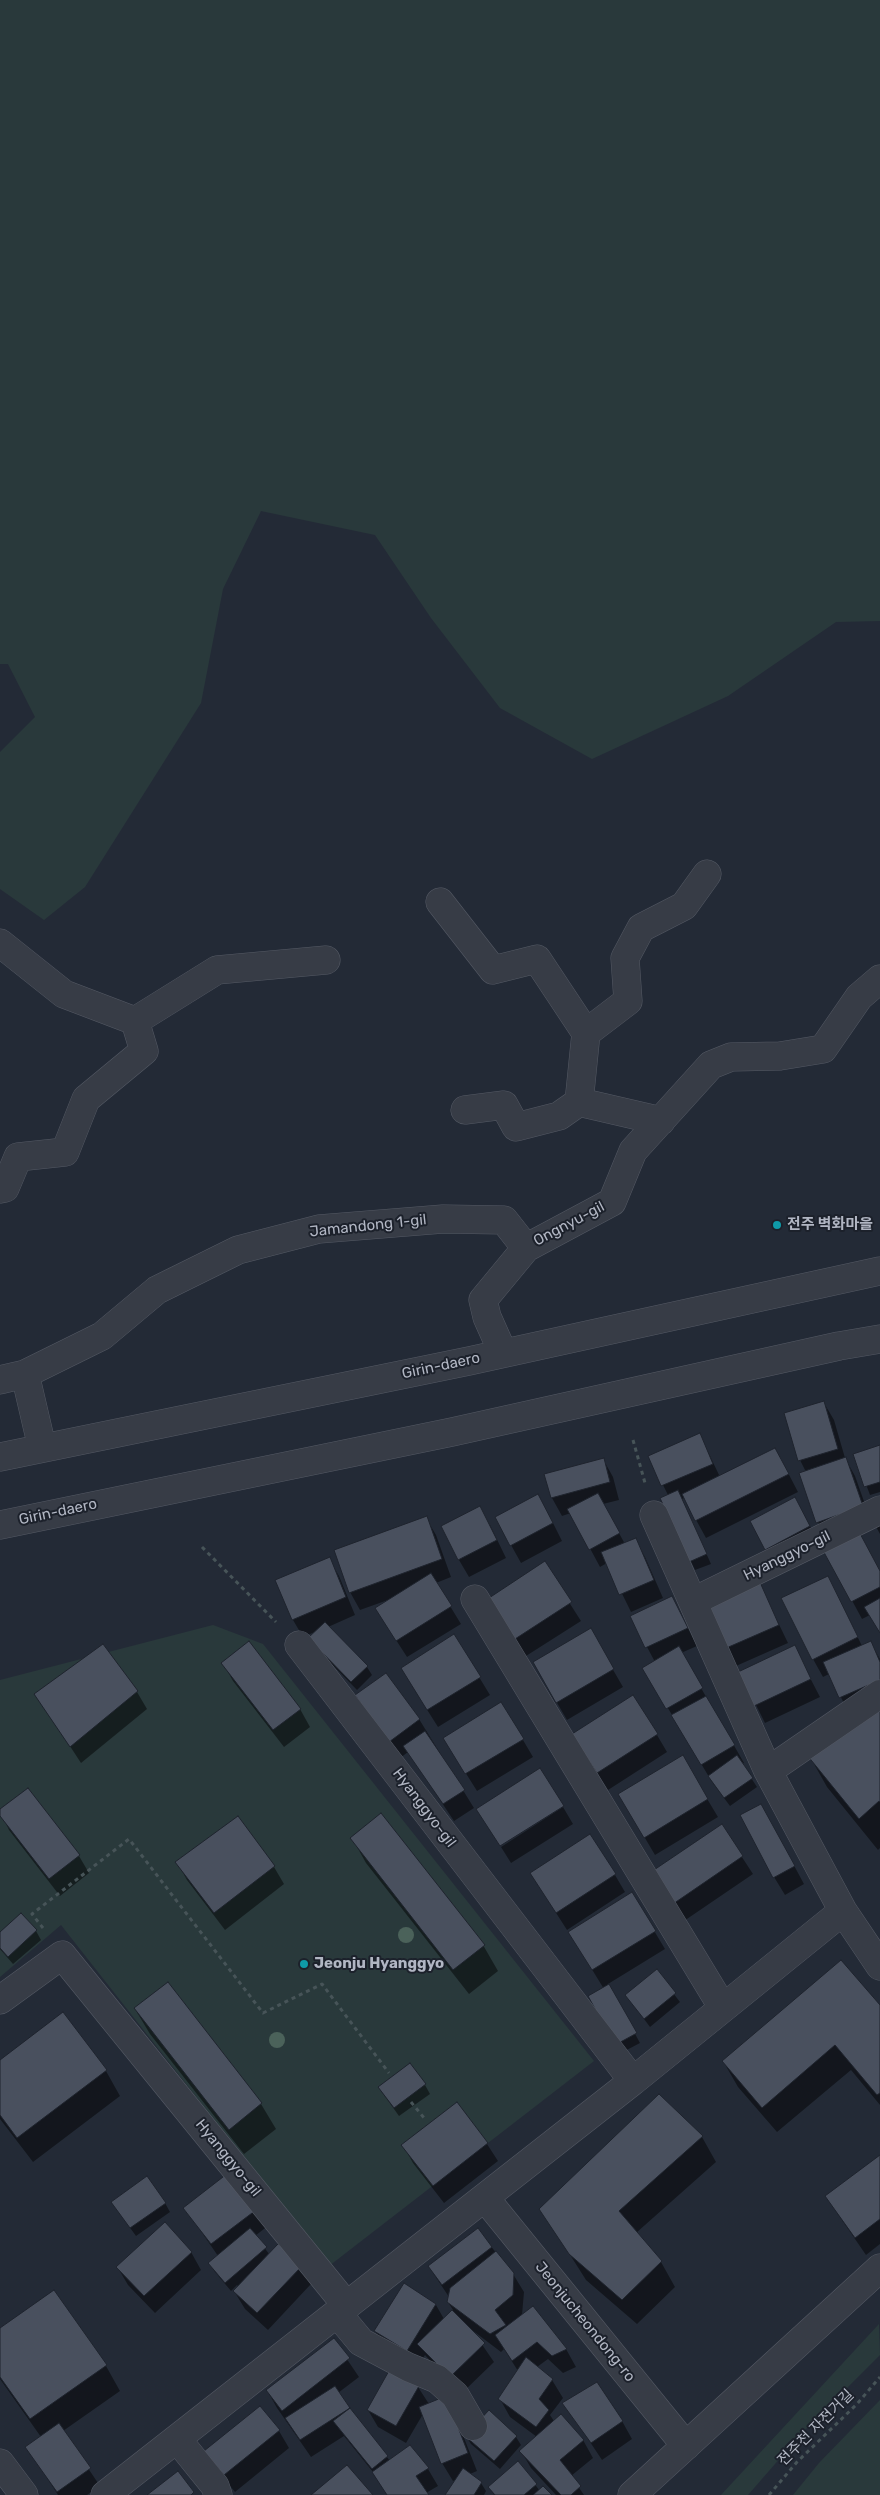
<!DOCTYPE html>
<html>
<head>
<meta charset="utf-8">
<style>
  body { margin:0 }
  canvas { display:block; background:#232a36 }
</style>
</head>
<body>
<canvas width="880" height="2495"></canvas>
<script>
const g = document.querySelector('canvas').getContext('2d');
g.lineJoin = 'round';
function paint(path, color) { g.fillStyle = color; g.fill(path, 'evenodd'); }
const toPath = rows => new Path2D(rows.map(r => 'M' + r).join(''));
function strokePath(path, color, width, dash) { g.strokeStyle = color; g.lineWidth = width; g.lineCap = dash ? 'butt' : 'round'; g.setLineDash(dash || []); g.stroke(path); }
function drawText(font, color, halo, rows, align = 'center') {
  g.font = font + ' Rubik,"Noto Sans KR",sans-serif'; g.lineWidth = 4; g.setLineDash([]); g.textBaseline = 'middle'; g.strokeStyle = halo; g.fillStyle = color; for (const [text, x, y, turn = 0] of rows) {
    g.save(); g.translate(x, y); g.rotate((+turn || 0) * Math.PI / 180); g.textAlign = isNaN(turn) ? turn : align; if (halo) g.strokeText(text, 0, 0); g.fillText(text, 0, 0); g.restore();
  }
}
paint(toPath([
  [0,0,880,0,880,621,836,622,728,696,592,759,500,708,431,618,375,535,261,511,223,589,201,703,85,887,44,920,0,889,0,752,35,717,8,664,0,664],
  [213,1625,263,1644,594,2061,329,2266,61,1925,0,1977,0,1680],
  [879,2324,880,2355,802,2433,748,2495,721,2495],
  [880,2400,880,2495,793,2495,819,2463]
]), '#29393b');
paint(toPath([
  [824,1403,834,1420,845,1458,855,1476,872,1524,856,1529,880,1572,880,1632,870,1615,862,1619,822,1545,829,1541,818,1522,806,1472,800,1460],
  [700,1435,720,1477,785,1467,798,1492,706,1538,684,1498,682,1499,711,1564,695,1570,662,1498,668,1495,663,1485],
  [880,1447,880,1492,870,1495,855,1455],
  [603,1459,613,1477,619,1500,603,1504,625,1544,635,1539,645,1557,663,1598,631,1612,607,1563,600,1567,571,1513,562,1516,552,1498,546,1475],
  [548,1513,562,1541,521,1563,511,1545],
  [805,1516,819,1544,776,1567,766,1549],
  [426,1518,436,1535,451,1577,436,1583,461,1624,407,1657,387,1626,388,1600,360,1610,350,1592],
  [880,1519,880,1534,874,1523],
  [490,1525,506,1558,469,1577,459,1560],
  [329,1559,339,1576,355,1615,328,1627,367,1667,372,1675,357,1690,315,1647,317,1631,303,1637,293,1620],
  [544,1563,581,1621,526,1656,500,1616],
  [758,1581,788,1643,736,1666,725,1649],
  [837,1595,862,1646,870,1642,880,1659,880,1702,850,1715,829,1674,823,1677,813,1659],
  [672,1597,697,1646,681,1653,744,1763,742,1764,757,1787,730,1806,712,1782,644,1668,655,1662,647,1647],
  [590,1630,623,1687,567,1720,534,1663],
  [454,1636,490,1695,438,1727,412,1686],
  [794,1647,820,1697,765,1723,740,1673],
  [223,1663,300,1709,310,1727,284,1747,233,1681],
  [137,1692,147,1709,81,1763,36,1694],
  [880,1710,880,1848,878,1850,827,1787,809,1755],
  [367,1713,419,1719,474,1808,454,1821,408,1752,400,1758],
  [657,1735,667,1752,608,1790,584,1752],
  [523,1740,533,1757,477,1791,455,1756],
  [682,1757,718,1817,655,1855,619,1794],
  [563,1807,573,1824,511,1863,501,1847],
  [0,1811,79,1856,89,1873,60,1896,9,1830],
  [237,1817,274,1867,284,1884,225,1930,187,1880,177,1862],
  [771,1823,804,1884,785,1895,774,1877],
  [721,1825,753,1874,681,1923,660,1892],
  [352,1838,483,1945,498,1971,469,1994,366,1863],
  [615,1875,625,1892,567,1930,542,1891],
  [632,1894,665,1949,608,1984,640,2043,621,2053,604,1989,580,1950],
  [36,1931,41,1940,13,1964,0,1949,0,1934],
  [656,1971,680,2002,650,2027,626,1995],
  [167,1983,261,2104,276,2129,244,2154,150,2034,135,2009],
  [880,2007,880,2105,851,2070,777,2132,738,2087,723,2061],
  [0,2061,106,2071,120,2096,33,2162,0,2119],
  [425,2085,430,2094,399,2116,379,2088],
  [457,2104,487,2144,498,2161,444,2203,413,2163,403,2145],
  [702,2137,716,2162,636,2233,661,2262,675,2287,637,2324,586,2280,541,2209],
  [880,2157,880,2244,866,2255,826,2197],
  [232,2172,269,2225,255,2236,270,2255,301,2266,311,2284,268,2330,245,2309,234,2291,239,2287,237,2285,231,2291,215,2272,210,2263,218,2256,185,2208],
  [165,2203,170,2212,136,2236,118,2211],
  [478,2230,513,2274,524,2292,522,2315,566,2349,576,2367,563,2373,548,2359,537,2367,552,2380,563,2398,550,2415,554,2421,583,2440,593,2458,571,2476,584,2495,556,2495,531,2468,521,2451,537,2437,510,2417,500,2399,518,2371,504,2349,501,2352,472,2330,494,2362,461,2394,425,2355,417,2368,386,2348,375,2331,436,2305,444,2319,453,2310,448,2302,449,2297,429,2267],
  [191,2252,201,2270,155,2313,128,2285,118,2268],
  [0,2330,106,2366,120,2391,63,2431,100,2486,87,2495,58,2495,27,2447,41,2437,0,2379],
  [334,2340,359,2377,338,2393,390,2461,410,2446,428,2469,438,2486,426,2493,428,2495,387,2495,373,2472,344,2436,311,2457,277,2408,267,2390],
  [390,2371,418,2387,429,2404,455,2415,477,2471,470,2474,481,2483,486,2491,484,2495,447,2495,457,2479,453,2481,442,2463,423,2414,406,2443,378,2427,368,2410],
  [564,2403,622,2421,632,2439,602,2460],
  [260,2407,279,2431,289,2448,235,2492,216,2469,206,2451],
  [466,2436,516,2437,521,2445,500,2469,471,2444],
  [518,2463,540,2491,550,2495,494,2495,490,2487]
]), '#0007');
const building = toPath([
  [824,1401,838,1449,798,1461,784,1413,824,1401],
  [700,1433,713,1464,661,1486,648,1456,700,1433],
  [880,1445,880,1482,864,1487,853,1454,880,1445],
  [775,1448,789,1474,695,1521,682,1494,775,1448],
  [846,1457,863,1506,816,1523,799,1473,846,1457],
  [604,1458,610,1482,551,1498,544,1474,604,1458],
  [678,1490,707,1554,689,1562,660,1498,678,1490],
  [598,1493,620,1533,589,1550,567,1509,598,1493],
  [538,1494,553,1523,510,1546,495,1517,538,1494],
  [795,1497,810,1526,765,1550,750,1521,795,1497],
  [480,1506,497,1540,458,1560,441,1526,480,1506],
  [427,1516,442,1559,349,1593,334,1550,427,1516],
  [856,1526,880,1571,880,1587,851,1602,820,1545,856,1526],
  [636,1538,654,1580,619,1595,601,1552,636,1538],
  [330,1557,346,1597,292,1620,275,1580,330,1557],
  [545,1561,572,1602,515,1639,489,1598,545,1561],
  [431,1573,452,1606,396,1641,375,1608,431,1573],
  [828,1576,858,1637,812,1660,781,1598,828,1576],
  [759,1580,779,1625,724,1649,704,1604,759,1580],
  [672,1596,688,1628,645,1648,630,1616,672,1596],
  [880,1598,880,1633,864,1607,880,1598],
  [325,1622,368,1666,351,1682,308,1638,325,1622],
  [591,1628,614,1669,556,1703,533,1662,591,1628],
  [454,1634,481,1677,427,1710,401,1668,454,1634],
  [249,1641,301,1709,273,1730,221,1663,249,1641],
  [871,1641,880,1662,880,1680,839,1698,823,1662,871,1641],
  [103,1644,138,1691,70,1747,34,1694,103,1644],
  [795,1645,811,1679,754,1706,738,1672,795,1645],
  [679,1646,703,1688,666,1709,642,1668,679,1646],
  [386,1673,420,1719,389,1742,355,1695,386,1673],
  [633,1695,658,1734,597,1773,572,1734,633,1695],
  [706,1696,735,1745,701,1765,671,1715,706,1696],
  [501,1702,524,1739,465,1774,443,1738,501,1702],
  [880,1708,880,1802,879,1801,859,1819,807,1755,880,1708],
  [425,1731,465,1790,443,1804,403,1746,425,1731],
  [683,1755,708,1799,644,1838,618,1794,683,1755],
  [737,1755,753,1778,724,1798,708,1776,737,1755],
  [540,1768,564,1806,500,1846,476,1809,540,1768],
  [28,1788,80,1855,49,1879,0,1816,0,1809,28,1788],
  [761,1804,795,1866,773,1878,740,1815,761,1804],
  [381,1813,485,1945,453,1970,350,1838,381,1813],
  [238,1816,275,1866,214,1913,175,1862,238,1816],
  [722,1824,743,1856,670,1906,648,1874,722,1824],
  [590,1834,616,1874,556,1913,530,1873,590,1834],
  [632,1892,656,1931,592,1970,568,1932,632,1892],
  [21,1913,37,1930,8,1957,0,1948,0,1932,21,1913],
  [841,1960,880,2005,880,2093,877,2095,835,2045,762,2108,722,2061,841,1960],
  [657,1969,676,1993,644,2019,625,1995,657,1969],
  [168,1982,262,2103,229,2130,134,2008,168,1982],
  [609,1984,637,2033,615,2045,588,1996,609,1984],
  [63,2012,107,2070,17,2138,0,2115,0,2060,63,2012],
  [410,2063,426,2084,394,2108,378,2087,410,2063],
  [659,2094,703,2136,619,2211,662,2261,622,2300,569,2254,539,2209,659,2094],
  [457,2102,488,2143,433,2186,401,2145,457,2102],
  [880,2155,880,2219,855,2238,825,2196,880,2155],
  [232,2170,260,2207,211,2244,183,2208,232,2170],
  [147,2176,166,2203,130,2228,111,2202,147,2176],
  [165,2222,192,2252,144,2296,116,2267,165,2222],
  [250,2228,267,2247,225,2283,208,2263,250,2228],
  [478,2228,492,2247,442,2285,428,2266,478,2228],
  [278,2244,302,2266,257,2313,233,2291,278,2244],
  [496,2251,514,2273,513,2295,495,2310,506,2325,490,2334,447,2302,450,2288,496,2251],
  [404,2283,436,2304,407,2351,374,2331,404,2283],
  [54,2290,107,2365,30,2419,0,2377,0,2328,54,2290],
  [533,2306,567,2349,552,2356,537,2342,512,2361,495,2335,533,2306],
  [452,2310,485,2343,450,2377,417,2344,452,2310],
  [334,2338,350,2358,282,2411,266,2390,334,2338],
  [526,2357,553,2379,539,2399,549,2410,536,2427,498,2399,526,2357],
  [390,2369,419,2386,396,2426,367,2410,390,2369],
  [597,2382,623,2421,591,2443,562,2403,597,2382],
  [335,2386,350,2408,300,2440,285,2418,335,2386],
  [446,2396,468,2453,441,2464,419,2407,446,2396],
  [260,2406,280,2430,224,2475,204,2451,260,2406],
  [350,2408,388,2456,372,2469,333,2421,350,2408],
  [489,2410,517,2436,494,2461,465,2436,489,2410],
  [561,2414,584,2440,560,2460,581,2486,571,2495,561,2495,519,2451,561,2414],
  [59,2423,91,2468,57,2492,25,2447,59,2423],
  [410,2445,429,2468,416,2476,429,2495,387,2495,372,2472,410,2445],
  [518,2461,537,2484,524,2495,495,2495,488,2487,518,2461],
  [347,2465,373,2495,311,2495,347,2465],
  [463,2468,482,2482,474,2495,445,2495,463,2468],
  [178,2471,194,2492,191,2495,147,2495,178,2471],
  [543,2486,552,2495,533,2495,543,2486]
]);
paint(building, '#49505e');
strokePath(building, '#1e232d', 1);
const minor = toPath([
  [440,902,493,970,537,959,586,1033,579,1102,661,1121],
  [0,943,64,994,135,1021,217,970,326,960],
  [586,1033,628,1001,625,958,641,928,684,906,707,874],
  [465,1110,504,1105,516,1127,559,1116,579,1102],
  [0,1189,5,1188,18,1157,65,1152,86,1099,144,1051,135,1021],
  [503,1353,487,1317,483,1300,526,1248,612,1202,633,1151,711,1065,731,1057,780,1056,823,1049,859,997,880,979],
  [25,1374,42,1447],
  [0,1380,25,1374,102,1336,157,1290,238,1250,319,1229,443,1219,504,1220,526,1248],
  [0,1457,469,1361,880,1271],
  [654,1515,768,1771,843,1911,880,1966],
  [0,1525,452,1432,839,1346,880,1339],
  [475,1599,723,2008],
  [694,1601,880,1510],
  [768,1771,880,1694],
  [0,2000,62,1955,347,2306],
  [633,2081,843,1911],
  [485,2198,686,2446],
  [337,2313,361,2342,408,2367,437,2379,455,2395,473,2426],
  [177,2439,215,2486,218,2495],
  [0,2463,24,2495],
  [105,2495,633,2081,299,1645],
  [632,2495,880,2268]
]);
strokePath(minor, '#545964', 29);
strokePath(toPath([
  [633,1440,645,1483],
  [202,1547,276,1622],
  [43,1928,32,1914,129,1839,263,2013,322,1984,389,2073],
  [411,2102,425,2119],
  [769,2495,797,2462,857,2404,880,2377]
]), '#475458', 3, [4, 4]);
strokePath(minor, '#373c46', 28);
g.fillStyle = '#4b625a';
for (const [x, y] of [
  [406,1935],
  [277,2040]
]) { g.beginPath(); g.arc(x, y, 8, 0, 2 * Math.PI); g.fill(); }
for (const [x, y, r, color] of [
  [777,1225,5,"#0f9aa8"],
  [304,1964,5,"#0f9aa8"]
]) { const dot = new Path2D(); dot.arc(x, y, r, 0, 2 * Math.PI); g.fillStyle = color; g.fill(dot); strokePath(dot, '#1c212b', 2); }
drawText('15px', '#b1b6c3', '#1c212b', [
  ["Ongnyu-gil",569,1224,-28],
  ["Jamandong 1-gil",368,1226,-6],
  ["Girin-daero",441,1366,-12],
  ["Girin-daero",58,1512,-12],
  ["Hyanggyo-gil",787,1556,-26],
  ["Hyanggyo-gil",424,1808,53],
  ["Hyanggyo-gil",228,2158,51],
  ["Jeonjucheondong-ro",585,2322,51],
  ["전주천 자전거길",816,2428,-45]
]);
drawText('bold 15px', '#b1b6c3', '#1c212b', [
  ["전주 벽화마을",787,1225],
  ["Jeonju Hyanggyo",314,1964]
], 'left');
</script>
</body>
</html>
